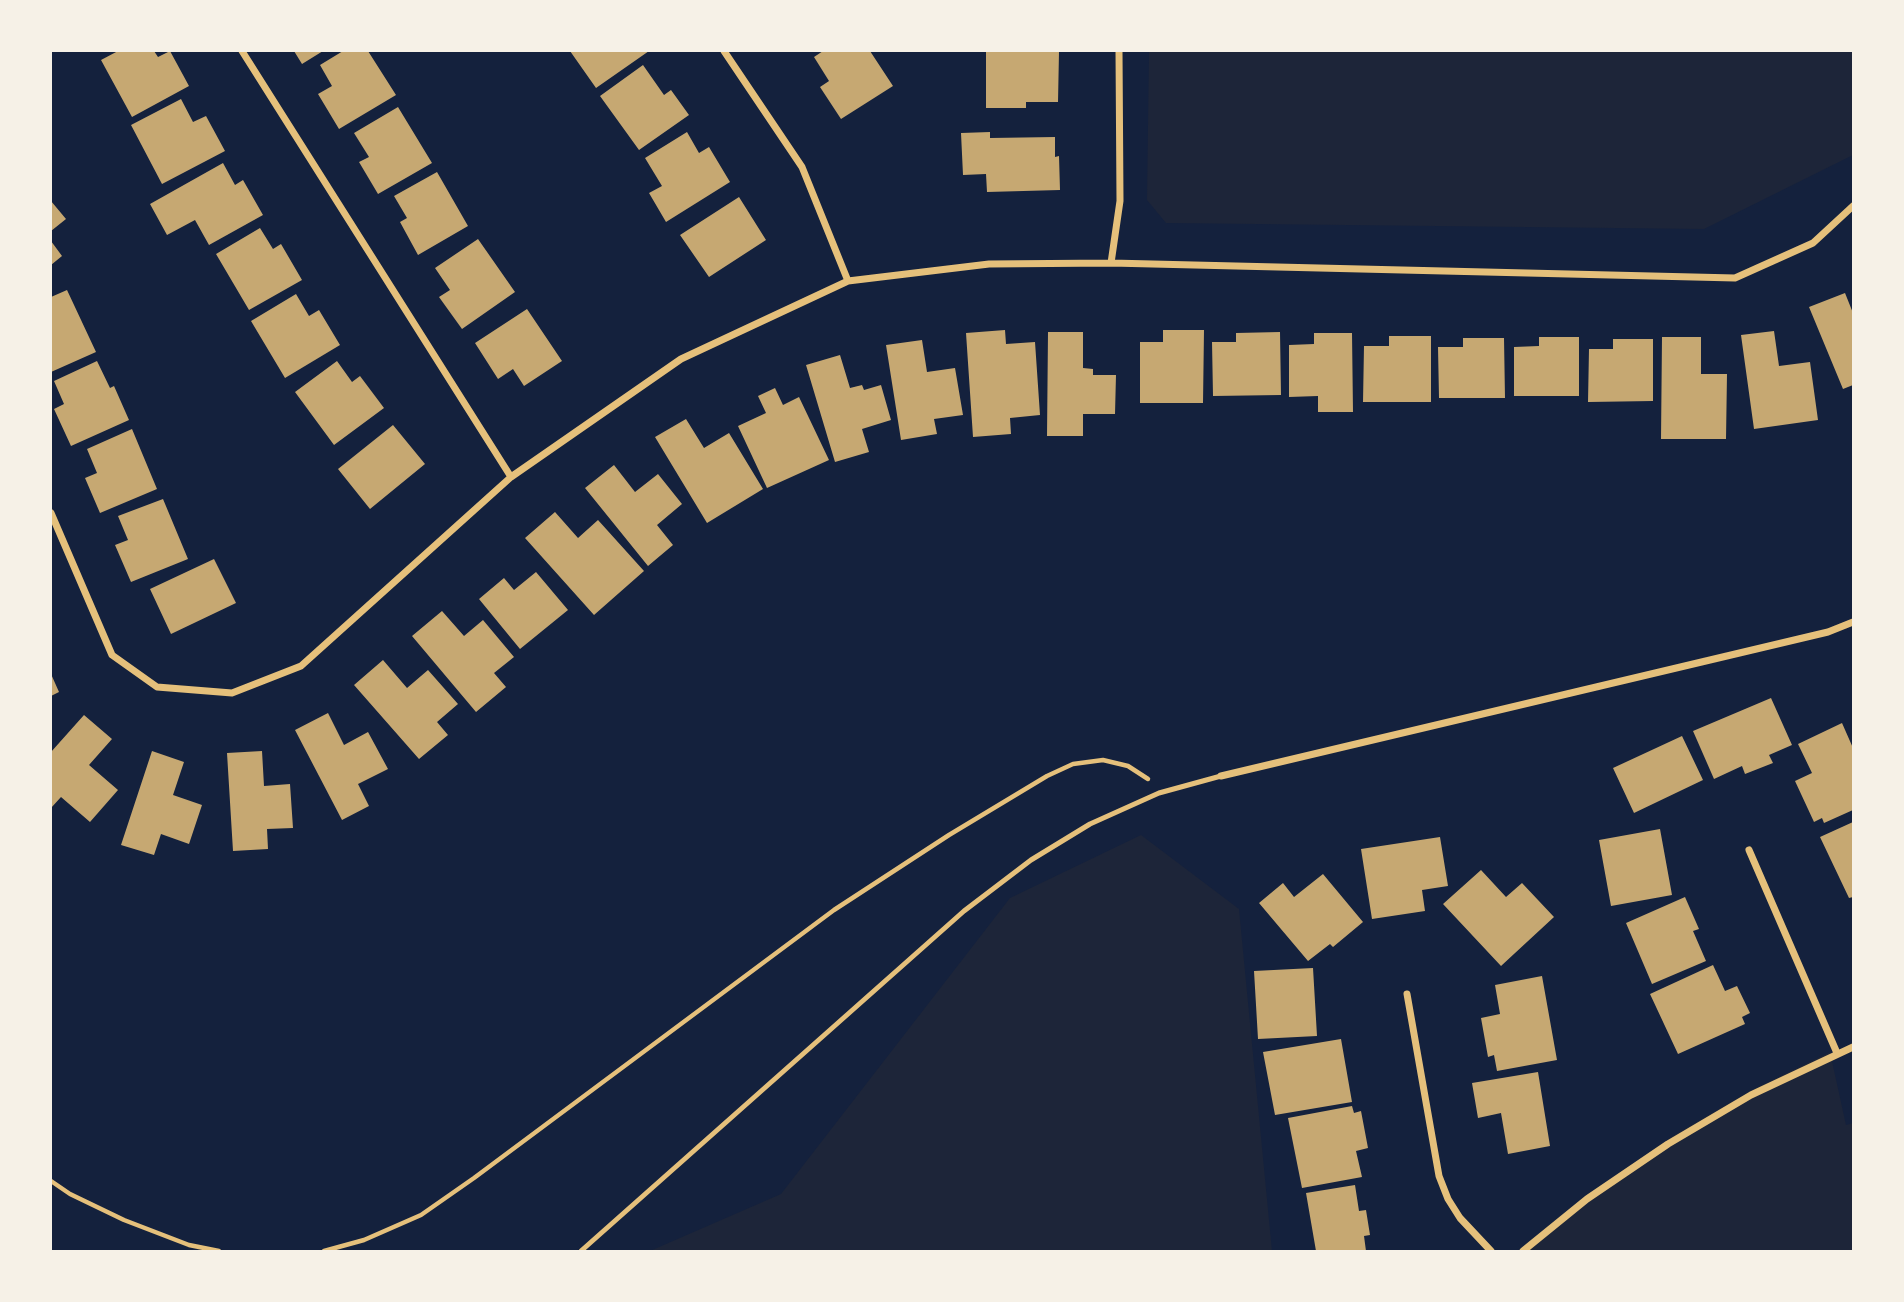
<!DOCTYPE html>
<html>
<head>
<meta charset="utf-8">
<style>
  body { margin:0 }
  #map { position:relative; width:1904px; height:1302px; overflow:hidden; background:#14213d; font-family:"IBM Plex Sans",sans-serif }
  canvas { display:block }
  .frame { position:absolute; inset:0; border:52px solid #f6f1e7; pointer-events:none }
</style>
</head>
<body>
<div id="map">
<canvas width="1904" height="1302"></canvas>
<div class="frame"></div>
</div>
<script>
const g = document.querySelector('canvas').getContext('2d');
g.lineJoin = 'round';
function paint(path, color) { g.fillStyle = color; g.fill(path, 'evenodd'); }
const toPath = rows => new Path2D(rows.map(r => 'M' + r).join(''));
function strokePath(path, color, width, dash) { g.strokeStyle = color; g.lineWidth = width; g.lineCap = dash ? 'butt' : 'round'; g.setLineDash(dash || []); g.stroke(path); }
paint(toPath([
  [1149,51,1853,51,1853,155,1704,229,1166,223,1147,200],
  [1141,835,1239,909,1272,1251,650,1251,781,1194,1010,898],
  [1830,1052,1846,1125,1853,1123,1853,1251,1519,1251,1587,1196,1676,1134,1752,1090]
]), '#1d2539');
paint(toPath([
  [118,51,154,51,158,57,170,51,189,86,132,117,101,60],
  [294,51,323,51,302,64],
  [343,51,368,51,396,95,339,129,318,94,332,86,320,65],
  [570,51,649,51,596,88],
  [823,51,870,51,893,86,841,119,820,87,829,81,814,57],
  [986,51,1059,52,1058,102,1026,102,1026,108,986,108],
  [643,65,664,95,671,90,689,115,639,150,600,96],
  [181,99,193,122,206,116,225,151,162,184,131,125],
  [398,107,432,163,378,194,359,162,369,157,354,133],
  [687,132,699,153,709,147,730,182,666,222,649,193,662,186,645,158],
  [990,132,990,138,1055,137,1055,157,1059,156,1060,190,987,192,986,174,963,175,961,133],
  [223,163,235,185,243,180,263,215,209,245,195,220,167,235,150,204],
  [437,172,468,226,418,255,400,222,407,218,394,196],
  [739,197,766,240,709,277,680,235],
  [51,201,66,219,51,231],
  [260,228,273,249,281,244,302,280,249,310,216,254],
  [478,239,515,292,462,329,439,297,450,290,435,268],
  [51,241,62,256,51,265],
  [67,290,96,352,51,372,51,297],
  [1845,293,1853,313,1853,385,1843,389,1809,307],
  [296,294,309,316,319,310,340,345,285,378,251,321],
  [527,309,562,361,524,386,513,369,498,379,475,343],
  [1005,330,1006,344,1035,342,1040,415,1010,418,1011,434,973,437,966,333],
  [1163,330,1204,330,1203,403,1140,403,1140,342,1163,342],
  [1774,331,1779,366,1810,362,1818,420,1754,429,1741,335],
  [1048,332,1083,332,1083,368,1093,369,1093,375,1116,375,1115,414,1083,414,1083,436,1047,436],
  [1280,332,1281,395,1213,396,1212,342,1236,342,1236,333],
  [1314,333,1352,333,1353,412,1318,412,1318,396,1289,397,1289,345,1314,344],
  [1389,336,1431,336,1431,402,1363,402,1364,346,1389,346],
  [1539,337,1579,337,1579,396,1514,396,1514,347,1539,346],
  [1662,337,1701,337,1701,374,1727,374,1726,439,1661,439],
  [1463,338,1504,338,1505,398,1439,398,1438,347,1463,347],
  [1613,339,1653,339,1653,401,1588,402,1589,349,1613,349],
  [922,340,927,372,955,368,963,415,934,419,937,434,901,440,886,345],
  [840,355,850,388,862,385,864,390,881,385,891,420,862,429,869,452,835,462,806,365],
  [97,361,110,388,114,386,129,420,71,446,54,409,64,404,54,381],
  [337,361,352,382,360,376,384,408,334,445,295,392],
  [775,388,783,405,799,397,829,460,767,488,738,426,766,413,758,396],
  [686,419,704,448,729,433,763,489,707,523,655,437],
  [393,425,425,464,370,509,338,469],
  [132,429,157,489,100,513,85,478,97,473,87,449],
  [614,465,635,492,658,474,682,504,657,525,673,545,648,566,585,488],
  [163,499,188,559,131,582,115,545,128,540,118,516],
  [555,512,578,538,598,520,644,571,594,615,525,538],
  [214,559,236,603,171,634,150,589],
  [536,572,568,610,520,649,479,599,504,578,514,590],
  [442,611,464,636,483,620,514,657,494,673,506,687,476,712,412,636],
  [383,660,407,688,428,670,458,704,437,722,448,735,419,759,354,685],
  [51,674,59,692,51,696],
  [1771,698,1792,745,1769,755,1773,763,1745,774,1742,766,1714,779,1693,731],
  [328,713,344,745,368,732,388,769,358,784,369,806,342,820,295,730],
  [84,715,112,739,89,765,118,790,90,822,61,797,51,808,51,752],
  [1842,723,1853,748,1853,810,1824,823,1822,818,1814,822,1795,781,1812,773,1798,744],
  [1682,736,1703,780,1634,813,1613,768],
  [152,751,184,762,173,795,202,805,189,844,161,834,154,855,121,845],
  [262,751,264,786,290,784,293,828,267,829,268,849,233,851,227,753],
  [1853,822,1853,897,1849,898,1820,837],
  [1660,829,1672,895,1611,906,1599,840],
  [1440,837,1448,886,1422,890,1425,911,1372,919,1361,849],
  [1481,870,1506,897,1522,883,1554,917,1501,966,1443,904],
  [1323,874,1363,922,1333,947,1330,944,1308,961,1259,903,1283,883,1294,897],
  [1685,897,1699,929,1693,931,1706,961,1652,984,1626,923],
  [1713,965,1725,991,1737,986,1750,1013,1742,1017,1745,1024,1678,1054,1650,994],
  [1313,968,1317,1036,1258,1039,1254,971],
  [1542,976,1557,1060,1497,1071,1494,1055,1488,1057,1481,1018,1500,1014,1495,985],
  [1341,1039,1352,1102,1275,1115,1263,1052],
  [1538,1072,1550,1146,1508,1154,1501,1113,1478,1118,1472,1083],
  [1352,1106,1354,1113,1361,1111,1368,1148,1356,1151,1362,1177,1302,1188,1288,1118],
  [1355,1185,1359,1211,1366,1210,1370,1235,1364,1236,1366,1251,1316,1251,1306,1193]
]), '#c6a872');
strokePath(toPath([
  [51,1181,70,1194,124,1220,189,1245,219,1251],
  [324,1251,364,1240,421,1215,474,1178,834,910,949,835,1047,776,1073,764,1103,760,1128,766,1148,779]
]), '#e5c07b', 4.5);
strokePath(toPath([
  [581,1251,964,911,1031,860,1090,824,1159,793,1221,776]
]), '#e5c07b', 5);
strokePath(toPath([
  [242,51,511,477],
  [724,51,802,167,848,281],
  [1111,263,1120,201,1119,51],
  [51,513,112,655,157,687,232,693,301,666,511,477,681,359,848,281,989,264,1111,263,1735,278,1813,243,1853,206],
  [1221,776,1828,632,1853,622],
  [1749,850,1837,1053],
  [1407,994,1439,1176,1448,1199,1460,1218,1491,1251],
  [1523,1251,1587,1199,1668,1144,1751,1095,1853,1047]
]), '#e5c07b', 7);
</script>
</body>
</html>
